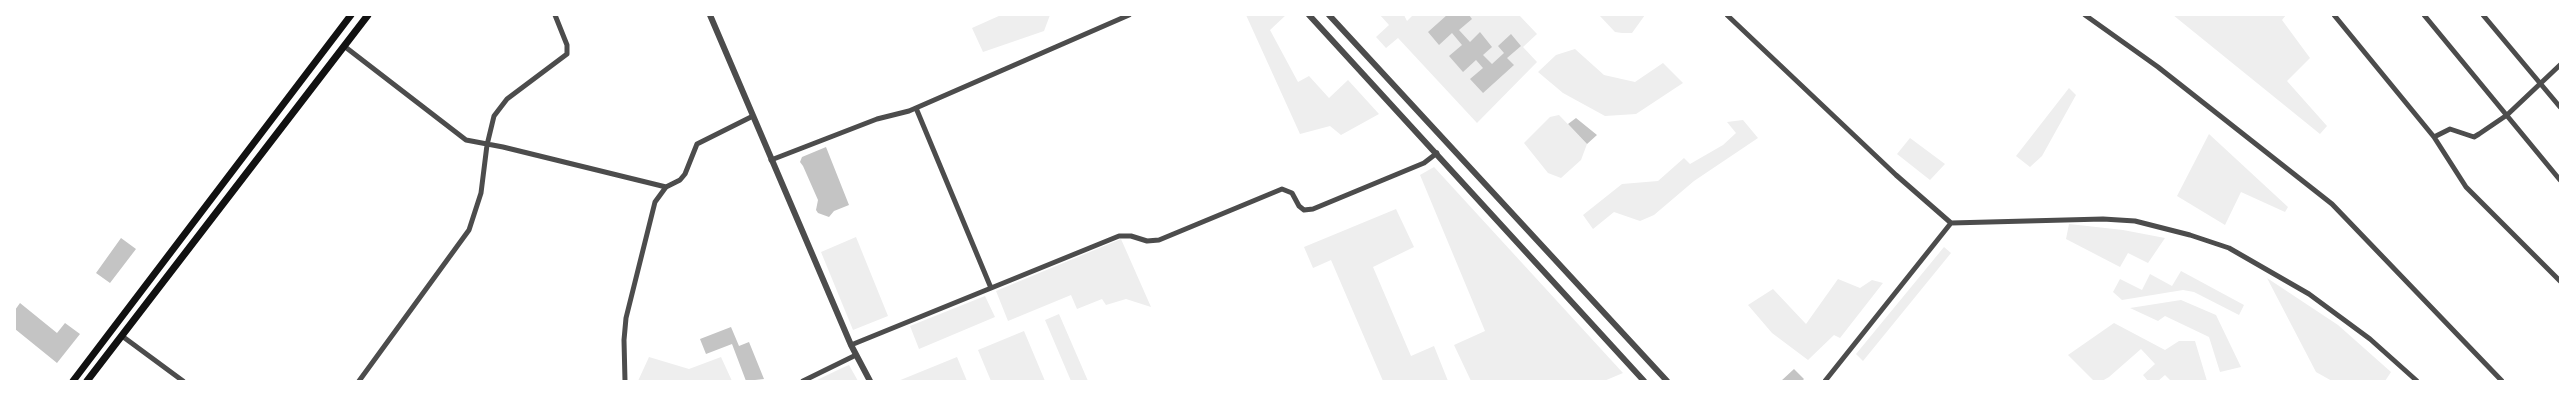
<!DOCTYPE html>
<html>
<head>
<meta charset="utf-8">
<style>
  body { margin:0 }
  #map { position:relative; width:2575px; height:396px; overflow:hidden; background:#fff; font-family:"Fira Sans Condensed",sans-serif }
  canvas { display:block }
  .frame { position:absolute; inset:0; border:16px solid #fff; pointer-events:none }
</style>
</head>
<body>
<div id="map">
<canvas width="2575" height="396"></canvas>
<div class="frame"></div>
</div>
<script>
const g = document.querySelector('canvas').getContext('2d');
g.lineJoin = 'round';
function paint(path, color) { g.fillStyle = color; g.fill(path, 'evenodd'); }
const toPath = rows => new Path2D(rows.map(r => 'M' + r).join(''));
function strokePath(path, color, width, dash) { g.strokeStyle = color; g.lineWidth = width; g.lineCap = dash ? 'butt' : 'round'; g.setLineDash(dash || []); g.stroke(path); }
paint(toPath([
  [1001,15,1050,15,1044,31,983,52,972,28],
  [1246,15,1286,15,1270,30,1298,82,1309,76,1329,98,1348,80,1379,114,1341,135,1330,126,1300,134],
  [1380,15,1404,15,1407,21,1413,15,1519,15,1537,34,1523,47,1537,62,1477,123,1398,38,1386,48,1376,37,1389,25],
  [1599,15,1645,15,1632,33,1622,33,1615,32],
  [2173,15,2286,15,2282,20,2310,58,2287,81,2327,126,2320,134],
  [1575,49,1604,75,1635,82,1663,63,1683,83,1636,114,1605,116,1563,93,1538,72,1556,55],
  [2069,88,2076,95,2042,156,2030,167,2016,156],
  [1559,115,1587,144,1581,160,1561,178,1548,173,1524,143,1550,117],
  [1743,120,1758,138,1694,181,1654,215,1640,221,1614,212,1593,229,1583,215,1622,184,1658,181,1684,158,1690,164,1723,145,1736,133,1727,122],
  [2209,134,2288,207,2285,212,2241,192,2225,225,2177,196],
  [1910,138,1945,164,1930,180,1897,154],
  [1434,167,1623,373,1604,381,1471,381,1454,345,1485,331,1420,175],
  [1396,209,1414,247,1373,267,1411,356,1434,346,1448,381,1383,381,1331,260,1313,268,1304,247],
  [2069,224,2123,230,2165,238,2148,263,2128,253,2120,267,2066,239],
  [856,237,888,316,853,330,821,252],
  [1121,239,1151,307,1126,299,1106,305,1102,299,1077,309,1071,295,1008,321,996,291],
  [1944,247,1951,253,1863,361,1856,354],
  [2181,271,2244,305,2239,315,2194,292,2183,290,2122,300,2113,292,2120,279,2142,290,2150,274,2172,286],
  [2267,278,2338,325,2391,372,2385,381,2332,381,2316,372],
  [1838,279,1860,288,1872,280,1883,283,1840,338,1834,335,1808,360,1772,333,1748,305,1773,289,1806,324],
  [985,296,995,317,919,349,910,326],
  [2181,300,2216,315,2241,367,2220,372,2209,337,2165,316,2158,321,2130,308],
  [1059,314,1088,381,1071,381,1045,320],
  [2114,323,2165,350,2179,341,2195,341,2207,381,2171,381,2165,375,2158,381,2148,381,2143,375,2155,364,2141,349,2109,377,2102,381,2094,381,2068,355],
  [1024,331,1045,381,991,381,978,350],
  [649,357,689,369,721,357,732,381,638,381],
  [957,357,967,381,898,381],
  [849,365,858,381,815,381,842,368]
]), '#eee');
paint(toPath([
  [1447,15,1469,15,1472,19,1459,30,1470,42,1480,32,1492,47,1483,55,1492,64,1504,53,1498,46,1511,34,1521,46,1507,58,1514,65,1483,93,1470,79,1483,68,1476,60,1463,72,1449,56,1462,45,1452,33,1439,45,1428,32],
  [1576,118,1597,135,1587,144,1568,124],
  [826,147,849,205,834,211,829,217,818,213,816,210,818,200,803,166,800,162,802,157],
  [121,238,136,249,110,283,96,273],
  [20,303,57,333,65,323,80,334,57,363,15,329,15,310],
  [731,327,739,346,749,342,764,379,746,381,732,344,706,354,700,339],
  [1794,369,1804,379,1802,381,1781,381]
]), '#c4c4c4');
strokePath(toPath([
  [1727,15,1896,175,1951,223,2103,219,2135,221,2190,235,2229,248,2309,294,2370,339,2417,381],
  [2085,15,2158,67,2332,204,2502,381],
  [2334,15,2434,137,2466,187,2560,281],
  [2424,15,2560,180],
  [2483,15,2560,107],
  [344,46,466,140,503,147,666,187],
  [916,108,991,288],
  [2434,137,2450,129,2474,137,2479,134,2507,115,2560,65],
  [771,160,877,119,909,111,1129,15],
  [122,336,183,381],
  [851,345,1119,236,1131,236,1147,241,1159,240,1282,189,1292,193,1299,206,1304,210,1313,209,1424,163,1437,153],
  [359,381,469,230,481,193,487,145,494,116,507,99,567,54,567,45,555,15],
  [625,381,624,340,626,318,655,202,666,187,680,180,685,174,697,144,753,116],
  [803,381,856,355],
  [1825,381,1951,223]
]), '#4c4c4c', 5);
strokePath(toPath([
  [710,15,851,345,870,381],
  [1309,15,1644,381],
  [1329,15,1667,381]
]), '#4c4c4c', 6);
strokePath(toPath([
  [73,381,351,15],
  [87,381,368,15]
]), '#111', 7);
</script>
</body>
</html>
